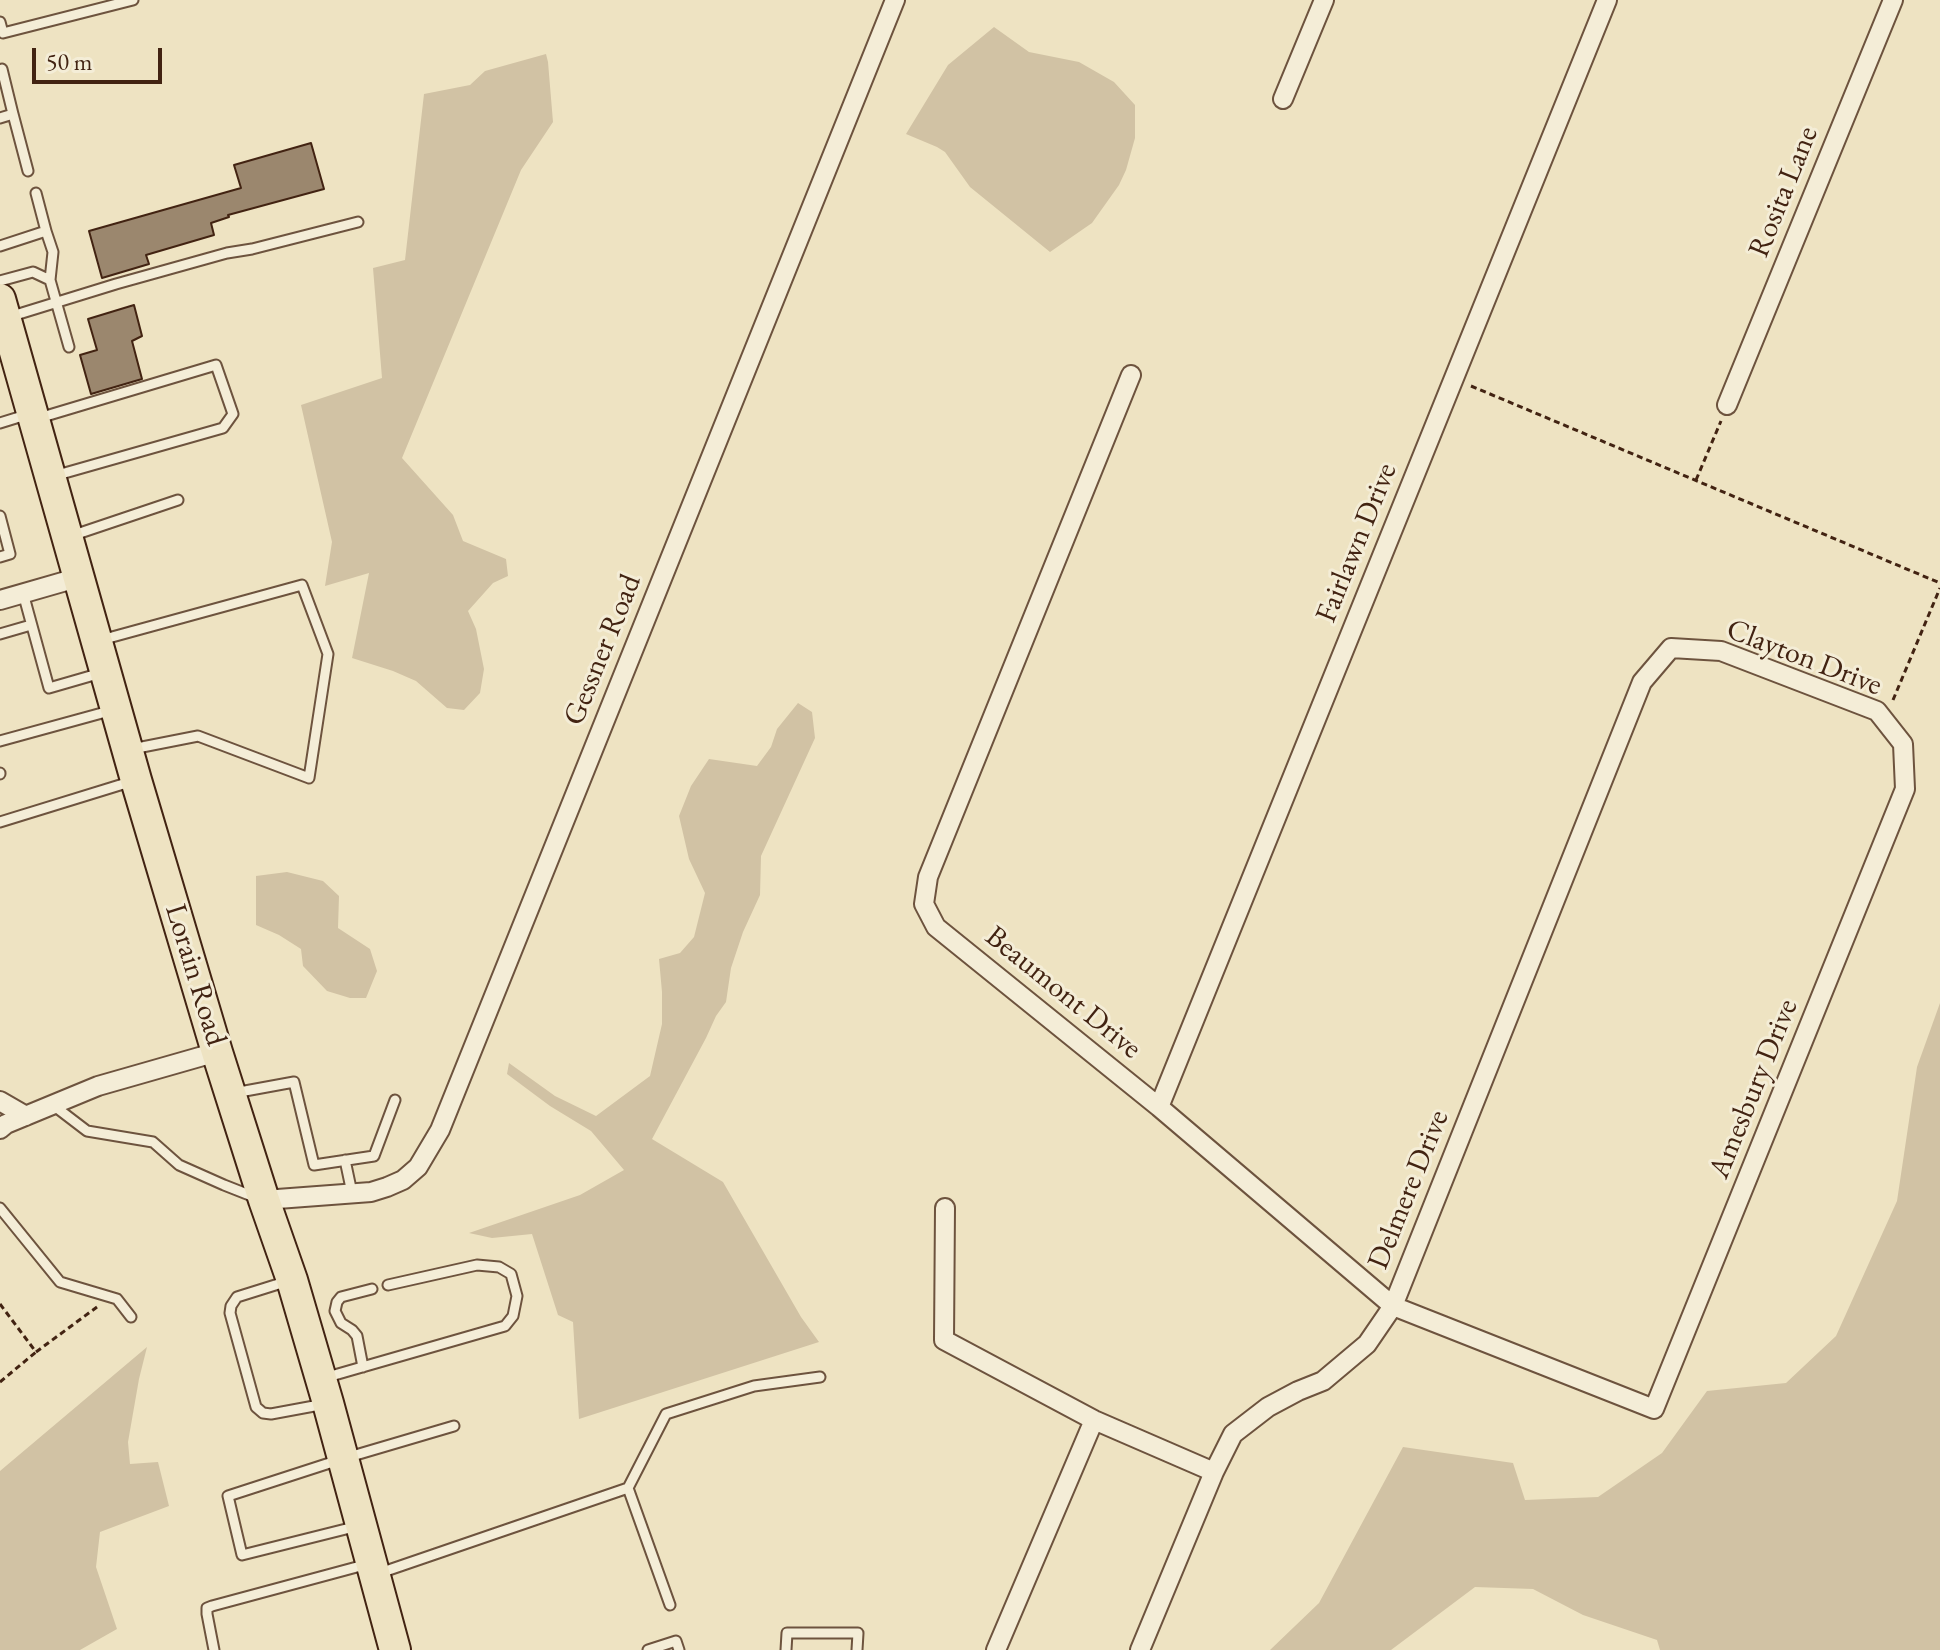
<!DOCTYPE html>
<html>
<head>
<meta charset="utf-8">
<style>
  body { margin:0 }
  #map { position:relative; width:1940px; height:1650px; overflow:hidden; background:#eee3c2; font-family:"EB Garamond",serif }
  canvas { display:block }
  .scale { position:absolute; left:32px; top:48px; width:130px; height:36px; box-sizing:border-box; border:4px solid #422312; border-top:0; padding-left:10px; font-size:24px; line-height:28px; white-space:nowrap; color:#422312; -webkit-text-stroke:6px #f4edd7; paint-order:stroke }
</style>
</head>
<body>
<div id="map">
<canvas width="1940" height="1650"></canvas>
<div class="scale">50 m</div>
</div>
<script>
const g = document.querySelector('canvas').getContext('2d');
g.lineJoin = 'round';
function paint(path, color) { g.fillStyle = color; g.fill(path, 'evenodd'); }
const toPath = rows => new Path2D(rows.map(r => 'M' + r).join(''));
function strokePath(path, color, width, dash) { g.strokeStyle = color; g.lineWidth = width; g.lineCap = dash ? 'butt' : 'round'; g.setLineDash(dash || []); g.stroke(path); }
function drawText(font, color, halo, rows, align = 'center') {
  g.font = font + ' "EB Garamond",serif'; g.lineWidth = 6; g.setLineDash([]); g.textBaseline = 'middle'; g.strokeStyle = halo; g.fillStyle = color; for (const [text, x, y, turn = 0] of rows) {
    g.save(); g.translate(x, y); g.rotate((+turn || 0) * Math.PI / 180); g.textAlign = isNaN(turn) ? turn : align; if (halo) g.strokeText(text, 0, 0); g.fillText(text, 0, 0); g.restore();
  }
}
paint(toPath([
  [994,27,1029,52,1079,62,1114,82,1135,105,1135,138,1126,170,1119,185,1092,223,1050,252,970,187,945,152,937,147,906,134,948,65],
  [546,54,548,62,553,122,521,170,402,458,453,515,463,541,506,559,508,576,493,583,468,611,476,629,484,669,480,693,464,710,447,708,416,681,393,671,352,658,369,573,325,586,332,542,301,405,382,378,373,268,405,260,424,94,470,85,485,71],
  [798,703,812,712,815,738,761,856,760,895,743,932,731,968,726,1002,716,1016,706,1038,652,1139,723,1182,801,1317,819,1342,579,1419,573,1322,558,1315,532,1234,492,1238,469,1233,580,1195,624,1170,591,1131,550,1106,507,1074,509,1063,555,1096,596,1116,650,1076,662,1024,662,992,659,959,680,953,694,937,705,893,689,859,679,816,691,786,709,759,757,766,771,747,777,729],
  [287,872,323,881,339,896,338,928,370,949,377,971,366,998,350,998,327,991,303,966,301,949,279,935,256,925,256,876],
  [1940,1003,1940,1650,1660,1650,1657,1640,1583,1615,1533,1589,1475,1587,1391,1650,1270,1650,1319,1603,1403,1447,1513,1463,1525,1500,1598,1497,1662,1453,1707,1391,1786,1383,1836,1336,1897,1201,1917,1067],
  [147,1347,139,1379,128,1442,130,1464,158,1462,169,1506,100,1532,96,1567,117,1629,80,1650,0,1650,0,1471]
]), '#d1c2a4');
const building = toPath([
  [311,143,324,189,228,215,229,217,211,223,214,235,146,255,149,264,102,278,89,231,241,188,234,165,311,143],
  [134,305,142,336,132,341,142,379,91,394,80,355,97,350,88,319,134,305]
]);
paint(building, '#9b876e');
strokePath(building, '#422312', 2);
const service = toPath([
  [0,22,3,33,133,0],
  [2,69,13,114],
  [0,118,13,114,28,171],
  [46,231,53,252,50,280],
  [0,246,46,231,36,193],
  [0,281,33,272,50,280,69,347],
  [9,317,116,284,227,253,252,249,358,222],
  [39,418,216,365,233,414,223,428,54,476],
  [0,423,29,414],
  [0,516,10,554,0,557],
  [71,536,178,500],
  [23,593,49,688,101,673],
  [0,634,31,625],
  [101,640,302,585,328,654,309,778,198,736,132,749],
  [0,741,113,710],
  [0,773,0,774],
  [0,822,133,781],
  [234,1093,294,1082,314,1165,374,1156,395,1100],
  [53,1105,87,1131,153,1142,179,1165,224,1185,257,1198],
  [345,1160,352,1193],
  [0,1208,60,1282,117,1299,131,1317],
  [288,1281,237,1297,231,1306,230,1313,256,1407,263,1413,271,1414,325,1404],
  [363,1367,357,1336,352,1330,341,1323,335,1311,337,1302,341,1297,372,1289],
  [324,1378,505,1326,513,1316,517,1296,511,1274,499,1267,477,1265,388,1285],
  [628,1488,670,1605],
  [358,1526,242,1555,228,1496,342,1459,454,1426],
  [377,1574,628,1488,666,1414,754,1386,820,1377],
  [214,1650,207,1614,207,1608,212,1606,368,1564],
  [648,1650,676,1641,679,1650],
  [786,1650,787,1633,858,1633,857,1650]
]);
const minor = toPath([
  [1283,99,1324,0],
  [1131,375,928,877,924,904,936,927,1159,1107,1393,1306,1654,1409,1905,789,1903,744,1877,711,1721,651,1671,648,1642,682,1393,1306,1367,1344,1323,1381,1298,1391,1268,1407,1233,1434,1214,1472,1140,1650],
  [1727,405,1893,0],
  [0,600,80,577],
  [0,1101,26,1116],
  [1159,1107,1607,0],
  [0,1129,6,1124,98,1086,217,1052],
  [264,1200,371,1192,387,1187,403,1180,418,1167,440,1130,895,0],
  [945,1208,944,1340,1094,1420,1214,1472],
  [996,1650,1094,1420]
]);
const primary = toPath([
  [0,299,136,780,217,1052,264,1200,292,1280,328,1403,395,1650]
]);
strokePath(service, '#6d533e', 13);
strokePath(minor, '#6d533e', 22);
strokePath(primary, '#422312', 34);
strokePath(toPath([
  [1471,386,1940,583],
  [1696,480,1721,421],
  [1893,700,1940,588],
  [0,1304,36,1352,97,1307],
  [0,1382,36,1352]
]), '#422312', 3, [6, 4]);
strokePath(service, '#f4edd7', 9);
strokePath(minor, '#f4edd7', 18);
strokePath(primary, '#eee3c2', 30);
drawText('30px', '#422312', '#f4edd7', [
  ["Rosita Lane",1784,192,-68],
  ["Fairlawn Drive",1357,543,-68],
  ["Gessner Road",603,650,-68],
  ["Clayton Drive",1804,658,21],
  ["Lorain Road",195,975,73],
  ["Beaumont Drive",1063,993,39],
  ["Amesbury Drive",1754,1089,-68],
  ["Delmere Drive",1409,1190,-68]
]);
</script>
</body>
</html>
